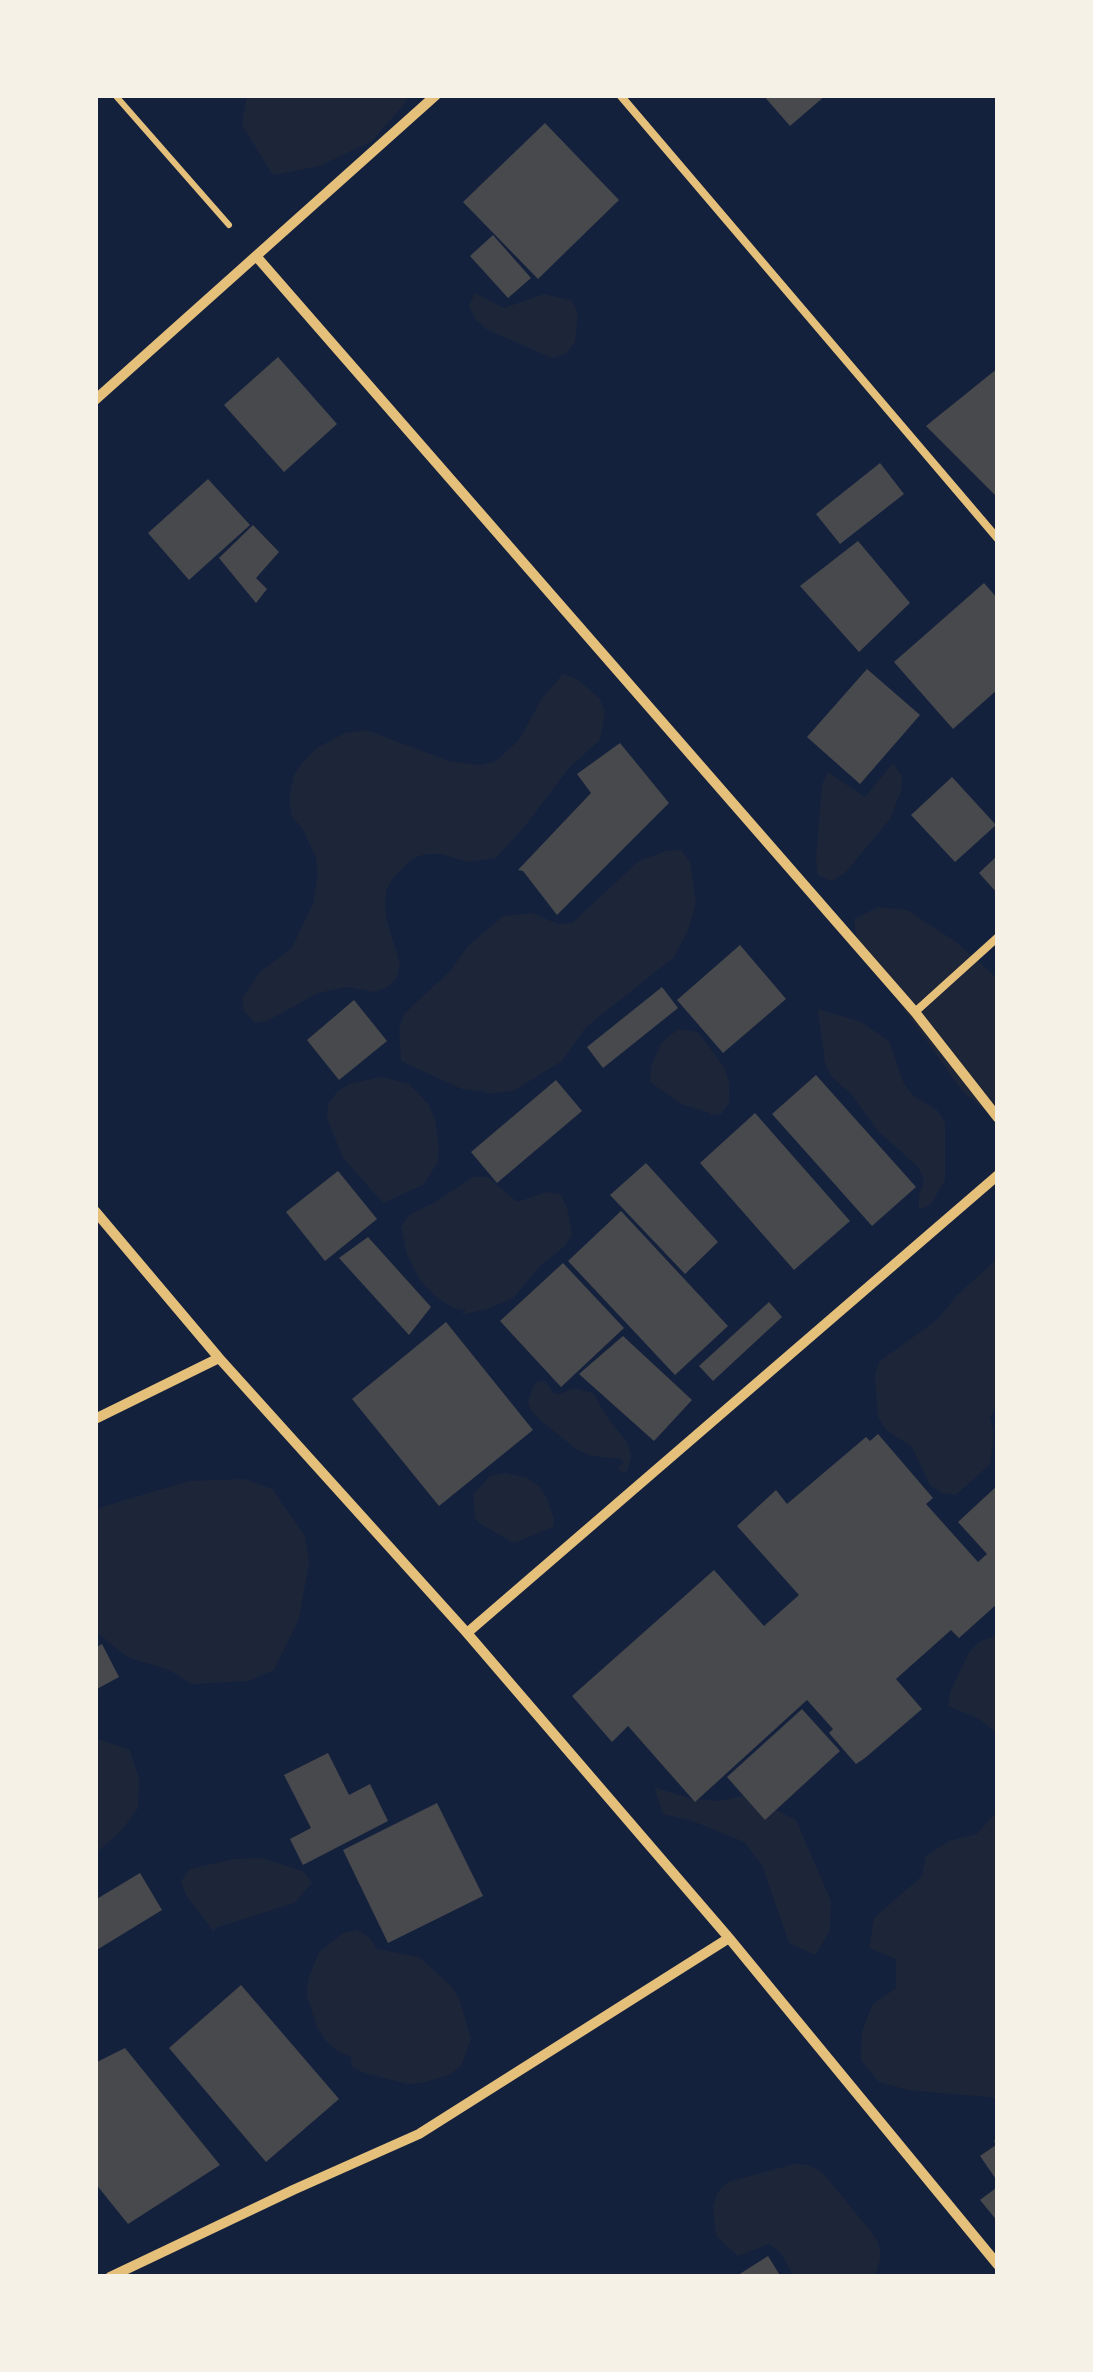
<!DOCTYPE html>
<html>
<head>
<meta charset="utf-8">
<style>
  body { margin:0 }
  #map { position:relative; width:1093px; height:2372px; overflow:hidden; background:#14213d; font-family:Literata,serif }
  canvas { display:block }
  .frame { position:absolute; inset:0; border:98px solid #f6f1e7; pointer-events:none }
</style>
</head>
<body>
<div id="map">
<canvas width="1093" height="2372"></canvas>
<div class="frame"></div>
</div>
<script>
const g = document.querySelector('canvas').getContext('2d');
g.lineJoin = 'round';
function paint(path, color) { g.fillStyle = color; g.fill(path, 'evenodd'); }
const toPath = rows => new Path2D(rows.map(r => 'M' + r).join(''));
function strokePath(path, color, width, dash) { g.strokeStyle = color; g.lineWidth = width; g.lineCap = dash ? 'butt' : 'round'; g.setLineDash(dash || []); g.stroke(path); }
paint(toPath([
  [247,95,412,95,372,141,320,166,273,175,242,125],
  [475,293,504,308,544,294,572,301,578,314,575,342,566,354,552,358,486,329,476,320,469,306],
  [563,674,577,679,600,699,605,713,600,740,568,769,525,826,496,858,468,862,441,854,427,854,413,858,392,879,386,891,385,906,387,921,400,964,397,977,388,987,375,992,347,987,318,993,267,1021,255,1023,244,1011,242,998,260,972,291,949,313,904,318,873,316,858,302,828,292,817,289,800,294,775,302,763,317,748,345,733,366,730,449,761,480,765,496,761,519,740,542,698],
  [893,763,902,776,901,791,890,819,845,873,832,881,818,875,816,860,822,784,828,772,865,797],
  [681,850,690,862,696,903,688,930,674,957,586,1027,562,1061,513,1091,486,1094,487,1092,462,1089,401,1061,399,1030,404,1014,451,970,467,947,503,916,532,913,558,924,572,923,639,861,666,851],
  [878,907,907,910,956,942,998,979,998,1117,987,1112,963,1092,858,945,854,919],
  [818,1009,861,1022,889,1041,904,1084,914,1096,937,1110,945,1122,945,1180,931,1204,919,1210,919,1195,924,1181,919,1168,877,1130,852,1095,831,1076,825,1063],
  [678,1029,698,1032,724,1067,729,1082,729,1103,721,1114,708,1115,710,1113,681,1104,650,1082,651,1067,661,1043],
  [381,1077,409,1084,429,1105,435,1119,439,1148,438,1162,423,1185,383,1203,343,1158,327,1118,328,1104,337,1092,349,1084],
  [473,1177,488,1177,517,1202,546,1192,560,1194,567,1207,572,1235,564,1247,541,1265,513,1298,488,1309,460,1315,466,1310,454,1308,440,1300,420,1280,407,1254,401,1227,409,1215,435,1202],
  [998,1258,998,1404,990,1417,994,1434,990,1464,956,1495,942,1493,930,1485,912,1447,886,1430,878,1417,875,1375,879,1362,939,1318,956,1296],
  [545,1381,553,1393,560,1394,573,1388,593,1393,609,1420,627,1442,631,1456,628,1470,622,1473,618,1468,624,1462,620,1459,591,1456,576,1449,540,1420,530,1409,528,1401,533,1387,537,1382],
  [505,1473,528,1478,539,1486,547,1498,554,1520,553,1527,514,1543,479,1523,475,1518,473,1494,490,1476],
  [245,1479,272,1489,305,1536,309,1562,299,1619,274,1670,248,1681,192,1684,169,1670,127,1657,95,1631,95,1509,189,1481],
  [998,1635,998,1733,977,1718,948,1706,950,1692,969,1652,979,1642],
  [101,1740,130,1750,139,1779,138,1808,121,1831,95,1854,95,1741],
  [654,1787,692,1799,719,1801,746,1795,796,1820,831,1901,830,1931,815,1955,789,1943,762,1865,744,1842,690,1820,663,1814],
  [998,1810,998,2098,908,2090,879,2082,861,2060,862,2032,872,2005,896,1988,896,1959,869,1948,874,1918,922,1876,926,1856,949,1841,977,1834],
  [262,1858,303,1871,312,1883,294,1903,215,1928,214,1932,186,1895,181,1881,190,1869,234,1859],
  [357,1930,369,1937,377,1949,419,1957,450,1985,459,1998,471,2039,461,2066,449,2075,422,2083,407,2084,365,2073,352,2067,351,2057,337,2051,326,2041,317,2027,307,1996,308,1980,319,1952,343,1933],
  [794,2164,808,2165,822,2172,869,2229,878,2242,881,2256,875,2277,794,2277,781,2253,769,2244,738,2256,716,2236,713,2208,717,2193,728,2182]
]), '#1d2539');
paint(toPath([
  [763,95,826,95,790,126],
  [545,123,619,200,538,279,463,202],
  [493,235,531,278,508,298,470,256],
  [278,357,337,424,284,472,224,405],
  [998,368,998,498,926,426],
  [880,463,904,494,840,544,816,514],
  [208,479,250,525,189,580,148,533],
  [253,525,279,552,256,578,267,589,256,603,219,558],
  [858,541,910,603,859,652,800,586],
  [984,583,998,599,998,689,953,729,894,662],
  [867,669,920,715,860,784,807,737],
  [620,743,669,803,557,915,523,871,518,870,591,793,577,774],
  [952,777,996,825,955,862,911,815],
  [998,855,998,894,979,873],
  [740,945,786,999,723,1053,677,1000],
  [662,987,678,1008,603,1068,587,1047],
  [354,1000,387,1041,339,1080,307,1040],
  [816,1075,916,1187,872,1226,772,1114],
  [556,1080,582,1111,497,1183,471,1152],
  [755,1113,850,1221,794,1270,700,1163],
  [646,1163,718,1242,685,1274,610,1195],
  [338,1171,377,1219,325,1261,286,1212],
  [621,1211,728,1326,675,1375,568,1261],
  [368,1237,431,1307,409,1335,339,1258],
  [563,1263,624,1328,561,1387,500,1321],
  [769,1302,782,1317,713,1381,699,1366],
  [446,1322,533,1430,439,1506,352,1399],
  [623,1336,692,1400,654,1441,579,1374],
  [878,1434,933,1498,926,1504,978,1562,987,1554,958,1522,998,1485,998,1603,959,1638,951,1630,896,1679,922,1709,865,1758,856,1764,829,1733,833,1729,807,1700,695,1802,628,1726,612,1742,572,1696,714,1570,764,1626,799,1595,737,1526,776,1490,787,1504,866,1437,870,1441],
  [102,1644,119,1677,95,1690,95,1648],
  [802,1709,840,1751,765,1820,727,1777],
  [328,1753,349,1795,370,1784,388,1821,303,1865,290,1839,311,1828,284,1775],
  [437,1803,483,1896,388,1943,343,1850],
  [140,1873,162,1910,95,1951,95,1900],
  [241,1985,339,2099,266,2162,169,2048],
  [125,2048,220,2165,128,2224,95,2183,95,2063],
  [998,2138,998,2182,980,2156,996,2145,994,2141],
  [996,2188,998,2191,998,2222,980,2200],
  [768,2256,781,2277,735,2277]
]), '#48494c');
strokePath(toPath([
  [115,95,229,225]
]), '#e5c07b', 6);
strokePath(toPath([
  [620,95,998,539],
  [915,1012,998,937]
]), '#e5c07b', 8);
strokePath(toPath([
  [256,256,915,1012,998,1118],
  [95,400,436,95],
  [95,1211,219,1358,467,1633,729,1938,998,2265],
  [95,1419,219,1358],
  [467,1633,998,1175],
  [110,2277,293,2190,419,2134,729,1938]
]), '#e5c07b', 10);
</script>
</body>
</html>
